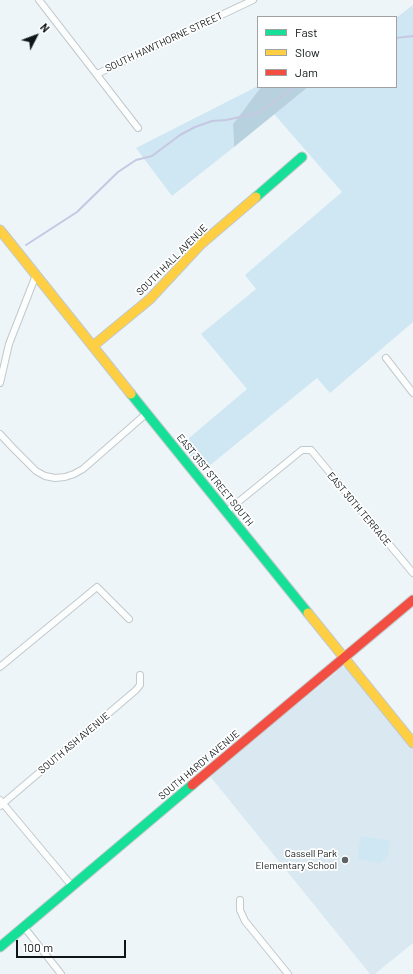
<!DOCTYPE html>
<html>
<head>
<meta charset="utf-8">
<style>
  body { margin:0 }
  #map { position:relative; width:413px; height:974px; overflow:hidden; background:#edf5f8; font-family:Barlow,sans-serif }
  canvas { display:block }
  .legend { position:absolute; left:257px; top:16px; width:140px; height:72px; box-sizing:border-box; background:#fff; border:1px solid #9fa1a2; margin:0; padding:5px 7px; list-style:none; font-size:12px; color:#0f1517 }
  .legend li { display:flex; align-items:center; gap:8px; height:20px }
  .legend b { width:20px; border:1px solid #9fa1a2 }
  .north { position:absolute; left:16px; top:16px; width:40px; height:40px; -webkit-text-stroke:3px #fff; paint-order:stroke; rotate:48deg; font-size:11px; font-weight:700; line-height:16px; text-align:center; color:#0f1517 }
  .north::after { content:''; display:block; margin:auto; width:14px; height:18px; background:#0f1517; clip-path:polygon(50% 0,100% 100%,50% 72%,0 100%) }
  .scale { position:absolute; left:16px; top:940px; width:110px; height:18px; box-sizing:border-box; border:2px solid #0f1517; border-top:0; padding-left:5px; font-size:12px; line-height:14px; white-space:nowrap; color:#0f1517; -webkit-text-stroke:3px #fff; paint-order:stroke }
</style>
</head>
<body>
<div id="map">
<canvas width="413" height="974"></canvas>
<ul class="legend">
<li><b style="height:5px;background:#16e098"></b>Fast</li>
<li><b style="height:5px;background:#ffcf43"></b>Slow</li>
<li><b style="height:5px;background:#f24e42"></b>Jam</li>
</ul>
<div class="north">N</div>
<div class="scale">100 m</div>
</div>
<script>
const g = document.querySelector('canvas').getContext('2d');
g.lineJoin = 'round';
function paint(path, color) { g.fillStyle = color; g.fill(path, 'evenodd'); }
const toPath = rows => new Path2D(rows.map(r => 'M' + r).join(''));
function strokePath(path, color, width, dash) { g.strokeStyle = color; g.lineWidth = width; g.lineCap = dash ? 'butt' : 'round'; g.setLineDash(dash || []); g.stroke(path); }
function drawText(font, color, halo, rows, align = 'center') {
  g.font = font + ' Barlow,sans-serif'; g.lineWidth = 3.5; g.setLineDash([]); g.textBaseline = 'middle'; g.strokeStyle = halo; g.fillStyle = color; for (const [text, x, y, turn = 0] of rows) {
    g.save(); g.translate(x, y); g.rotate((+turn || 0) * Math.PI / 180); g.textAlign = isNaN(turn) ? turn : align; if (halo) g.strokeText(text, 0, 0); g.fillText(text, 0, 0); g.restore();
  }
}
paint(toPath([
  [340,666,346,668,348,670,373,698,413,749,413,943,375,974,370,974,209,775,337,672,337,669]
]), '#dae9f1');
paint(toPath([
  [413,5,413,322,330,393,317,378,203,471,182,444,247,389,201,334,256,289,245,275,342,192,274,114,308,87,396,87,396,18],
  [258,86,258,87,261,87,233,124,234,147,172,196,136,148],
  [361,836,390,841,388,856,380,863,357,859]
]), '#cee7f2');
paint(toPath([
  [261,87,308,87,234,147,233,124]
]), '#b7d2de');
strokePath(toPath([
  [396,38,413,36],
  [26,245,77,212,118,172,136,160,152,156,180,135,195,127,212,121,226,120,258,113,295,87]
]), '#c6c8e3', 2);
const street = toPath([
  [39,0,138,128],
  [97,74,253,0],
  [386,358,413,393],
  [0,383,9,344,36,275],
  [0,434,12,447,36,471,45,476,55,478,65,477,74,474,83,469,147,413],
  [226,512,302,450,311,450,413,573],
  [0,667,97,587,129,619],
  [0,800,72,886],
  [0,806,136,690,140,685,140,675],
  [240,900,240,910,245,921,288,974],
  [24,927,61,974]
]);
const fast = toPath([
  [256,197,302,157],
  [131,394,308,613],
  [0,947,192,785]
]);
const slow = toPath([
  [0,230,131,394],
  [93,346,150,299,201,244,256,197],
  [308,613,413,743]
]);
const jam = toPath([
  [192,785,413,600]
]);
strokePath(street, '#c2c8cb', 8);
strokePath(fast, '#c2c8cb', 11);
strokePath(slow, '#c2c8cb', 11);
strokePath(jam, '#c2c8cb', 11);
strokePath(street, '#fcfefe', 6);
strokePath(fast, '#16e098', 9);
strokePath(slow, '#ffcf43', 9);
strokePath(jam, '#f24e42', 9);
for (const [x, y, r, color] of [
  [345,860,4,"#5d6366"]
]) { const dot = new Path2D(); dot.arc(x, y, r, 0, 2 * Math.PI); g.fillStyle = color; g.fill(dot); strokePath(dot, '#fff', 1.5); }
drawText('10px', '#0f1517', '#fff', [
  ["SOUTH HAWTHORNE STREET",164,42,-25],
  ["SOUTH HALL AVENUE",172,260,-45],
  ["EAST 31ST STREET SOUTH",215,480,51],
  ["EAST 30TH TERRACE",359,509,50],
  ["SOUTH ASH AVENUE",74,743,-40],
  ["SOUTH HARDY AVENUE",199,765,-40]
]);
drawText('10px', '#0f1517', '#fff', [
  ["Cassell Park",337,854],
  ["Elementary School",337,866]
], 'right');
</script>
</body>
</html>
